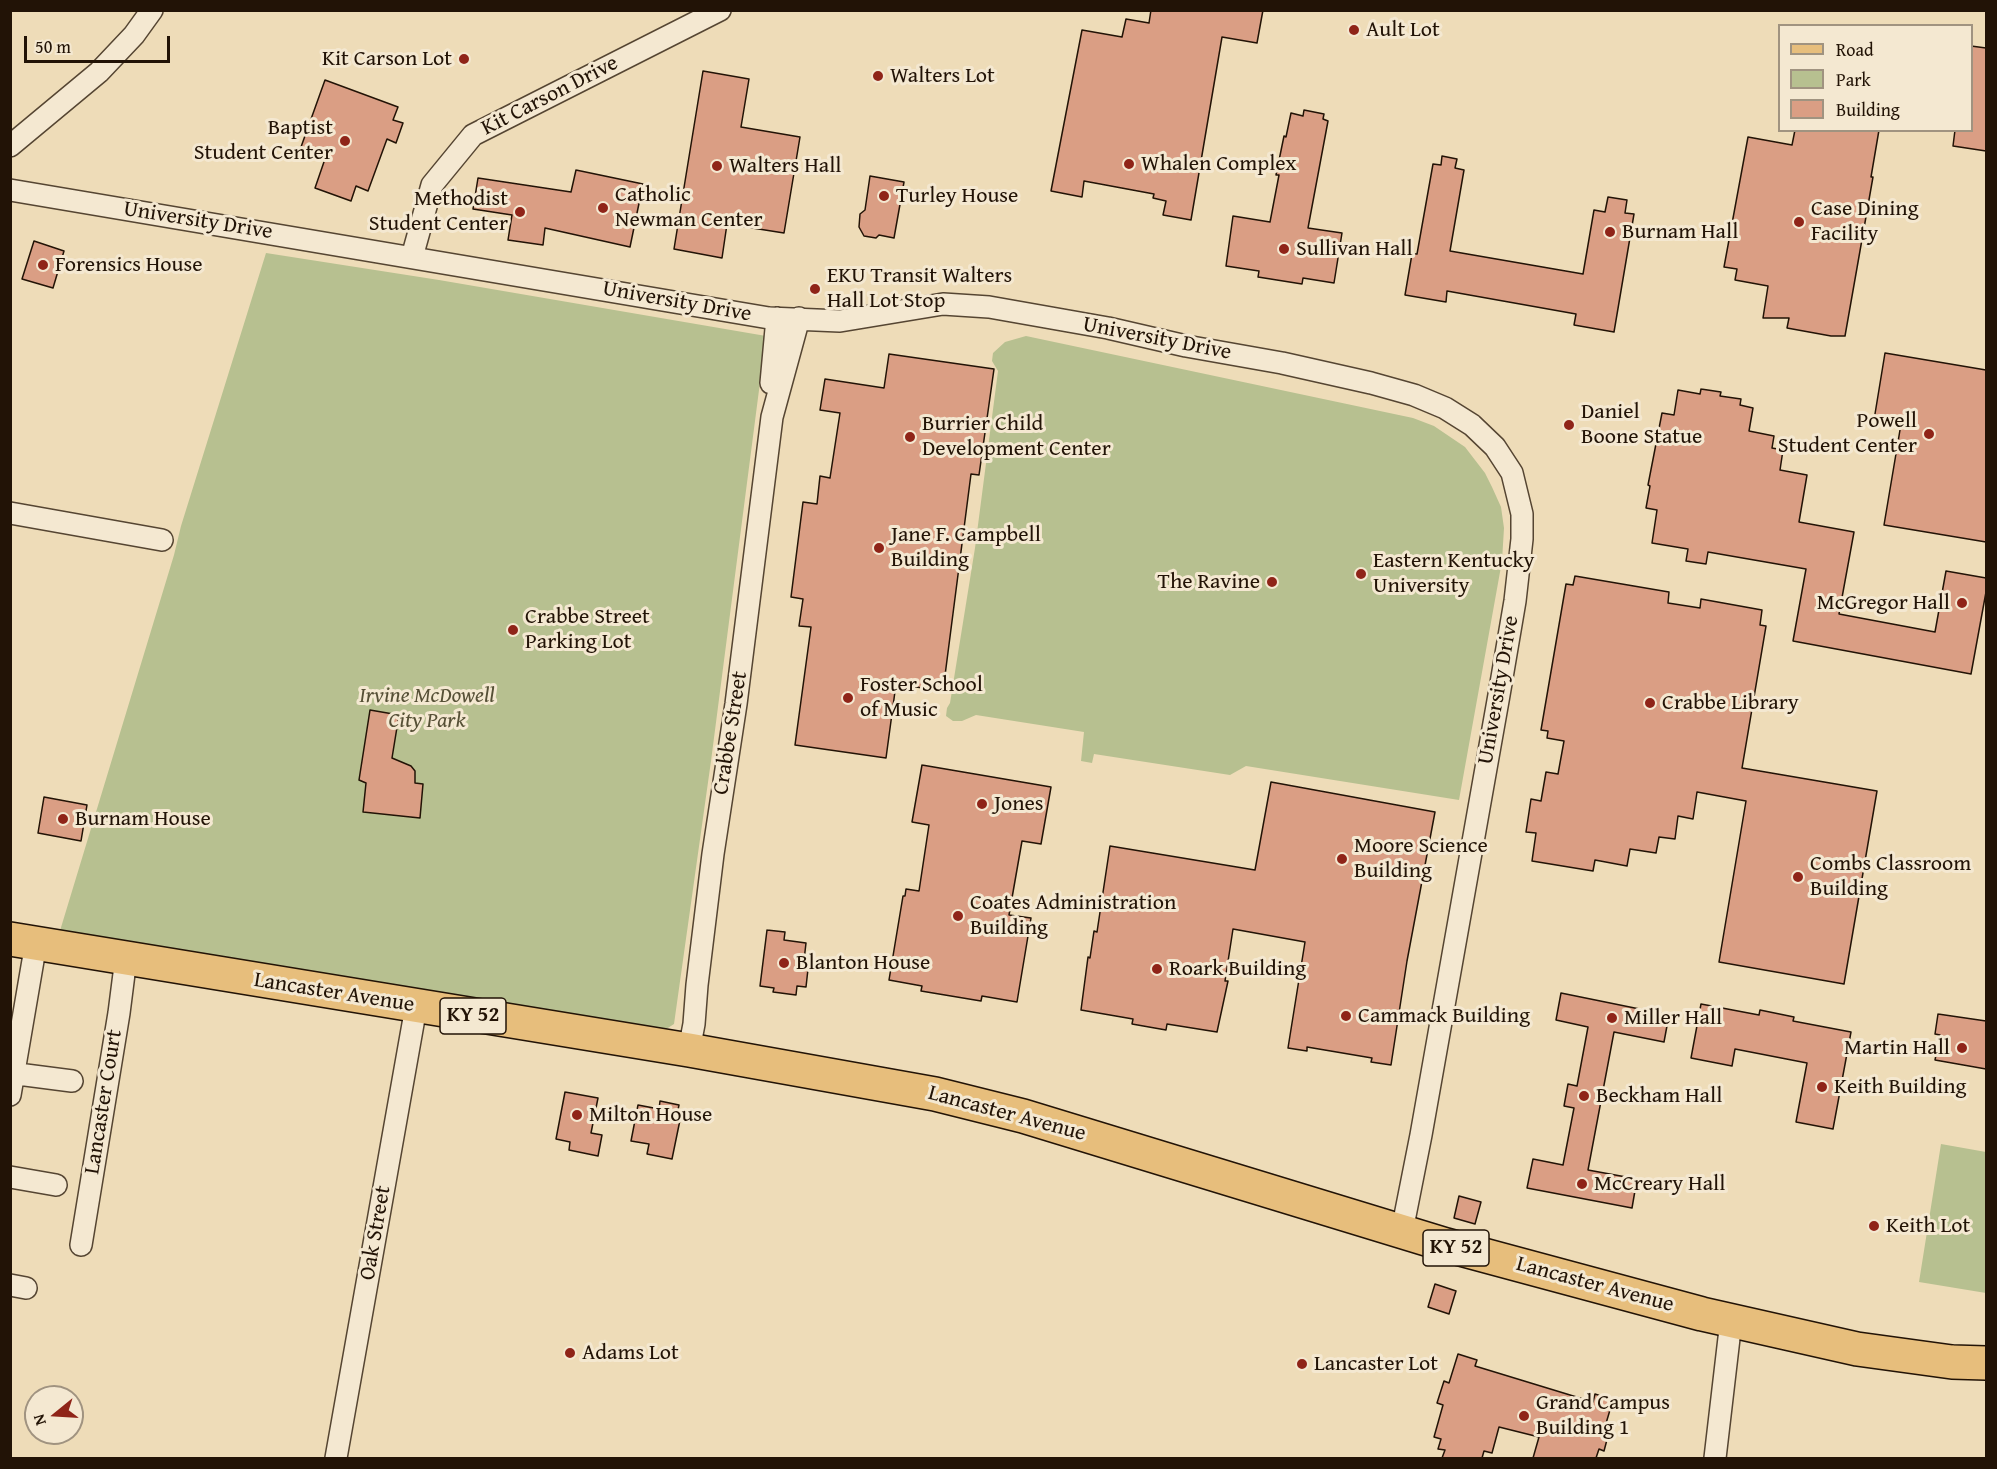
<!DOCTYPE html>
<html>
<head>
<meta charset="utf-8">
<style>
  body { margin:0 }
  #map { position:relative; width:1997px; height:1469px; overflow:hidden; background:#eedcb8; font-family:"Gentium Book Plus",serif }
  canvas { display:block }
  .frame { position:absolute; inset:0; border:12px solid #221306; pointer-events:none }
  .legend { position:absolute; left:1778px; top:24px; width:195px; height:108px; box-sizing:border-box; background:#f4e8d1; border:2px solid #a09380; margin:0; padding:8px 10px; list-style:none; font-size:18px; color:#221306 }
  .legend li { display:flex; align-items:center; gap:12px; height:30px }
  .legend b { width:30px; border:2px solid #a09380 }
  .north { position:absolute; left:24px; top:1385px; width:60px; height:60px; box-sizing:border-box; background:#f4e8d1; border:2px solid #a09380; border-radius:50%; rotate:252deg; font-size:16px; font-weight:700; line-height:24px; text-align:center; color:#221306 }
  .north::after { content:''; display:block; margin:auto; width:21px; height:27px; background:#8f2418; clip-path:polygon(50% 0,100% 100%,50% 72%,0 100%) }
  .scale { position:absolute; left:24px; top:36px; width:146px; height:27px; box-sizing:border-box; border:3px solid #221306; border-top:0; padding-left:8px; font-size:18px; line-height:21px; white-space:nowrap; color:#221306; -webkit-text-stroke:4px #f4e8d1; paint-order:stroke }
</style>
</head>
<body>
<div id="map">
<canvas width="1997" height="1469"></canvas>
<div class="frame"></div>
<ul class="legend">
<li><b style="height:8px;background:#e7be7c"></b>Road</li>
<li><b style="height:16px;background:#b7c090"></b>Park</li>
<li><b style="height:16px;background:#da9e84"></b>Building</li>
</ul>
<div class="north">N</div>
<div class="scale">50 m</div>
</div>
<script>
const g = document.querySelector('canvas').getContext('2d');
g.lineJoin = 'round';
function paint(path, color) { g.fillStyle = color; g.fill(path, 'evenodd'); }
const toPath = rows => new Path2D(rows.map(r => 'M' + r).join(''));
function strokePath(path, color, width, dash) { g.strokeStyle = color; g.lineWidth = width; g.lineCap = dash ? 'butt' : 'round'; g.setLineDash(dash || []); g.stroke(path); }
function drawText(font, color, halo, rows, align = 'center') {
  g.font = font + ' "Gentium Book Plus",serif'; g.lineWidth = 6; g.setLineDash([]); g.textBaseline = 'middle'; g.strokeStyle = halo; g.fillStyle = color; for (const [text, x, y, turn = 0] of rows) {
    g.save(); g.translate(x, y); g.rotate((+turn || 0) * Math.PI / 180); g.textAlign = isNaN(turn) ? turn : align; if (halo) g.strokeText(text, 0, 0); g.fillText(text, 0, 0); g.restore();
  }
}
paint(toPath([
  [266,253,439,280,766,336,711,761,674,1024,654,1037,59,934,174,555,181,526],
  [1026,336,1413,418,1434,426,1465,447,1485,473,1492,487,1501,507,1504,528,1502,561,1459,800,1246,766,1230,775,1094,754,1092,763,1081,761,1084,732,976,715,962,721,953,721,946,716,947,708,950,703,975,548,998,371,992,361,993,353,1005,342],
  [1941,1144,1986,1152,1986,1293,1919,1282]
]), '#b7c090');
const building = toPath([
  [1151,10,1263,10,1257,43,1222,37,1191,220,1163,215,1166,201,1153,198,1154,194,1084,181,1082,197,1051,191,1082,30,1122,37,1126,19,1149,23,1151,10],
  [1971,46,1986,48,1986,151,1953,146,1955,130,1971,130,1971,46],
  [703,71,749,79,741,127,800,137,784,233,727,224,722,258,674,249,703,71],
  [325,80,398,107,393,120,403,123,396,143,387,139,368,191,356,186,351,201,315,188,326,156,301,147,325,80],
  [1304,110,1324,114,1323,119,1328,121,1308,228,1342,233,1334,283,1303,278,1302,284,1258,277,1259,271,1226,266,1233,216,1270,222,1279,175,1276,175,1284,136,1286,137,1291,113,1303,116,1304,110],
  [1795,130,1879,130,1871,177,1873,177,1845,336,1831,336,1787,328,1789,318,1763,318,1768,286,1735,280,1737,269,1724,267,1748,137,1792,145,1795,130],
  [1442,156,1457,159,1455,168,1464,170,1450,251,1583,274,1594,210,1605,212,1608,197,1627,200,1625,213,1634,214,1614,332,1574,325,1576,314,1447,291,1446,302,1405,295,1412,254,1417,254,1433,164,1441,165,1442,156],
  [576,170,643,184,630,247,545,228,543,245,508,240,512,215,473,209,478,178,571,192,576,170],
  [870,176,904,182,894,238,879,235,876,238,864,236,859,227,860,214,865,210,870,176],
  [34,241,64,251,53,288,22,279,34,241],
  [1885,353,1986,370,1986,542,1884,525,1901,424,1874,420,1885,353],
  [889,354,994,369,979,475,971,474,943,691,896,684,886,758,795,745,811,627,799,626,803,599,791,597,803,502,817,504,820,476,830,478,840,413,820,410,825,379,884,388,889,354],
  [1701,389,1721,392,1720,396,1741,399,1740,405,1753,408,1749,431,1774,436,1772,448,1783,450,1780,470,1807,475,1799,522,1854,532,1839,614,1935,632,1946,571,1986,578,1986,592,1971,674,1793,641,1806,569,1708,552,1706,564,1686,561,1688,549,1652,543,1657,510,1646,508,1650,486,1648,485,1662,413,1674,415,1678,390,1700,394,1701,389],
  [1575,576,1669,592,1668,603,1700,608,1701,599,1762,610,1760,625,1766,626,1742,768,1877,791,1844,984,1719,962,1746,801,1697,792,1693,819,1678,816,1675,839,1659,837,1656,853,1630,849,1627,866,1595,860,1593,871,1532,861,1536,833,1526,832,1531,799,1541,801,1546,772,1558,774,1564,741,1547,738,1548,731,1541,730,1566,584,1573,585,1575,576],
  [370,710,399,715,392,758,411,766,415,771,415,783,423,784,420,818,363,812,366,783,359,780,370,710],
  [922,765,1051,787,1041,844,1022,841,1009,915,1031,918,1017,1002,982,996,981,1001,921,991,922,986,889,980,903,896,905,896,906,889,919,891,929,825,912,822,922,765],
  [1271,782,1435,812,1407,961,1391,1065,1371,1062,1372,1058,1307,1047,1307,1051,1288,1048,1305,942,1233,929,1225,981,1228,981,1217,1032,1167,1024,1166,1030,1132,1024,1133,1019,1081,1010,1088,957,1090,958,1094,931,1097,932,1110,846,1255,870,1271,782],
  [44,797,87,805,81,841,38,833,44,797],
  [767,930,785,932,784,940,806,943,803,969,808,969,806,987,797,986,796,995,773,992,774,988,760,986,767,930],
  [1561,993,1669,1015,1664,1042,1614,1032,1588,1170,1637,1179,1632,1208,1527,1188,1533,1159,1563,1165,1574,1108,1564,1106,1568,1084,1577,1086,1588,1027,1556,1020,1561,993],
  [1701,1004,1759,1015,1760,1010,1794,1017,1793,1021,1851,1032,1833,1129,1796,1122,1807,1063,1735,1049,1732,1066,1691,1058,1701,1004],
  [1938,1014,1986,1021,1986,1069,1935,1060,1940,1035,1935,1034,1938,1014],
  [565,1092,598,1098,591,1133,602,1135,598,1156,569,1150,570,1142,556,1139,565,1092],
  [660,1101,679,1105,676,1119,680,1120,672,1159,647,1154,649,1144,631,1141,638,1105,659,1109,660,1101],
  [1459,1196,1481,1202,1475,1224,1454,1218,1459,1196],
  [1435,1284,1456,1291,1449,1314,1428,1307,1435,1284],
  [1458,1354,1477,1360,1475,1366,1593,1402,1595,1394,1613,1400,1604,1430,1609,1432,1604,1451,1599,1449,1596,1458,1533,1458,1539,1437,1499,1427,1492,1453,1484,1451,1482,1458,1442,1458,1445,1450,1438,1449,1441,1439,1434,1437,1443,1405,1437,1403,1444,1381,1449,1383,1458,1354]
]);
paint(building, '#da9e84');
strokePath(building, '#221306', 1.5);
const minor = toPath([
  [10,146,99,72,134,35,152,10],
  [10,190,769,318,840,321,943,304,989,307,1108,328,1186,346,1282,363,1371,383,1414,395,1445,408,1472,425,1495,447,1512,473,1522,514,1522,539,1515,601,1499,695,1421,1135,1402,1231],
  [412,257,432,185,473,135,720,10],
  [771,383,777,318],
  [10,513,162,540],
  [689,1050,694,1024,697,985,713,854,736,704,772,417,799,318],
  [10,1073,72,1081],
  [10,1095,36,943],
  [10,1177,56,1185],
  [81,1245,119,1013,126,958],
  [10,1285,26,1288],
  [336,1458,416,1007],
  [1715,1458,1731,1321]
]);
const primary = toPath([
  [10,939,689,1050,935,1094,1023,1116,1446,1245,1702,1314,1857,1349,1952,1362,1986,1363]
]);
strokePath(minor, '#554532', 24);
strokePath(primary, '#221306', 36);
strokePath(minor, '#f4e8d1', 21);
strokePath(primary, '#e7be7c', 33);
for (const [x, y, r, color] of [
  [1354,30,6,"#8f2418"],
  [464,59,6,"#8f2418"],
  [878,76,6,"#8f2418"],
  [345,141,6,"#8f2418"],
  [1129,164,6,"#8f2418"],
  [717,166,6,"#8f2418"],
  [884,196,6,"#8f2418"],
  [603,208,6,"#8f2418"],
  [520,212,6,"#8f2418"],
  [1799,222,6,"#8f2418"],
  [1610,232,6,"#8f2418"],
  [1284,249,6,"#8f2418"],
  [43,265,6,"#8f2418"],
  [815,289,6,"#8f2418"],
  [1569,425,6,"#8f2418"],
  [1929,434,6,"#8f2418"],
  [910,437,6,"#8f2418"],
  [879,548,6,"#8f2418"],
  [1361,574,6,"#8f2418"],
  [1272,582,6,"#8f2418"],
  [1962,603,6,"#8f2418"],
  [513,630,6,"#8f2418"],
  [848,698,6,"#8f2418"],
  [1650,703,6,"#8f2418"],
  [982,804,6,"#8f2418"],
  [63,819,6,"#8f2418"],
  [1342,859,6,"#8f2418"],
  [1798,877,6,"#8f2418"],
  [958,916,6,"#8f2418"],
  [784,963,6,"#8f2418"],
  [1157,969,6,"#8f2418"],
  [1346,1016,6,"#8f2418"],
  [1612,1018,6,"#8f2418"],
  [1962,1048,6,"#8f2418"],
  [1822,1087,6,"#8f2418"],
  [1584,1096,6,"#8f2418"],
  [577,1115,6,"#8f2418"],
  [1582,1184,6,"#8f2418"],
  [1874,1226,6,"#8f2418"],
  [570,1353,6,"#8f2418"],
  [1302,1364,6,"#8f2418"],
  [1524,1416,6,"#8f2418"]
]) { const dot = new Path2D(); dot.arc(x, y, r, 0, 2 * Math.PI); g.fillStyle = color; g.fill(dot); strokePath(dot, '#f4e8d1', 2); }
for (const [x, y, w] of [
  [473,1016,66],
  [1456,1248,66]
]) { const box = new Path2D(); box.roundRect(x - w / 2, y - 18, w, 36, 4.5); g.fillStyle = '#f4e8d1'; g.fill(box); strokePath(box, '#221306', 1.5); }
drawText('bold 21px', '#221306', null, [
  ["KY 52",473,1016],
  ["KY 52",1456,1248]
]);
drawText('22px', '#221306', '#f4e8d1', [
  ["Ault Lot",1366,30],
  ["Kit Carson Lot",452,59,"right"],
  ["Walters Lot",890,76],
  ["Baptist",333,128,"right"],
  ["Student Center",333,153,"right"],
  ["Whalen Complex",1141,164],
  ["Walters Hall",729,166],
  ["Catholic",615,195],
  ["Newman Center",615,220],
  ["Turley House",896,196],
  ["Methodist",508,199,"right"],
  ["Student Center",508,224,"right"],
  ["Case Dining",1811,209],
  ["Facility",1811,234],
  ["Burnam Hall",1622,232],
  ["Sullivan Hall",1296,249],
  ["Forensics House",55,265],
  ["EKU Transit Walters",827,276],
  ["Hall Lot Stop",827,301],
  ["Daniel",1581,412],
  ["Boone Statue",1581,437],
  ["Powell",1917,421,"right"],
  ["Student Center",1917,446,"right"],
  ["Burrier Child",922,424],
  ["Development Center",922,449],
  ["Jane F. Campbell",891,535],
  ["Building",891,560],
  ["Eastern Kentucky",1373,561],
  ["University",1373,586],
  ["The Ravine",1260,582,"right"],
  ["McGregor Hall",1950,603,"right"],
  ["Crabbe Street",525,617],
  ["Parking Lot",525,642],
  ["Foster School",860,685],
  ["of Music",860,710],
  ["Crabbe Library",1662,703],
  ["Jones",994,804],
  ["Burnam House",75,819],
  ["Moore Science",1354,846],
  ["Building",1354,871],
  ["Combs Classroom",1810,864],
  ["Building",1810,889],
  ["Coates Administration",970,903],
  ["Building",970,928],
  ["Blanton House",796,963],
  ["Roark Building",1169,969],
  ["Cammack Building",1358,1016],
  ["Miller Hall",1624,1018],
  ["Martin Hall",1950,1048,"right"],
  ["Keith Building",1834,1087],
  ["Beckham Hall",1596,1096],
  ["Milton House",589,1115],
  ["McCreary Hall",1594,1184],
  ["Keith Lot",1886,1226],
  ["Adams Lot",582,1353],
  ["Lancaster Lot",1314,1364],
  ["Grand Campus",1536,1403],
  ["Building 1",1536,1428]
], 'left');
drawText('22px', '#221306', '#f4e8d1', [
  ["Kit Carson Drive",550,96,-27],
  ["University Drive",198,221,9],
  ["University Drive",677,302,10],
  ["University Drive",1157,339,11],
  ["University Drive",1499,690,-80],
  ["Crabbe Street",731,733,-81],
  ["Lancaster Avenue",334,993,9],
  ["Lancaster Court",104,1102,-81],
  ["Lancaster Avenue",1007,1114,15],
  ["Oak Street",376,1233,-80],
  ["Lancaster Avenue",1595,1285,15]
]);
drawText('italic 22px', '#565036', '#f4e8d1', [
  ["Irvine McDowell",427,696],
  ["City Park",427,721]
]);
</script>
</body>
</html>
